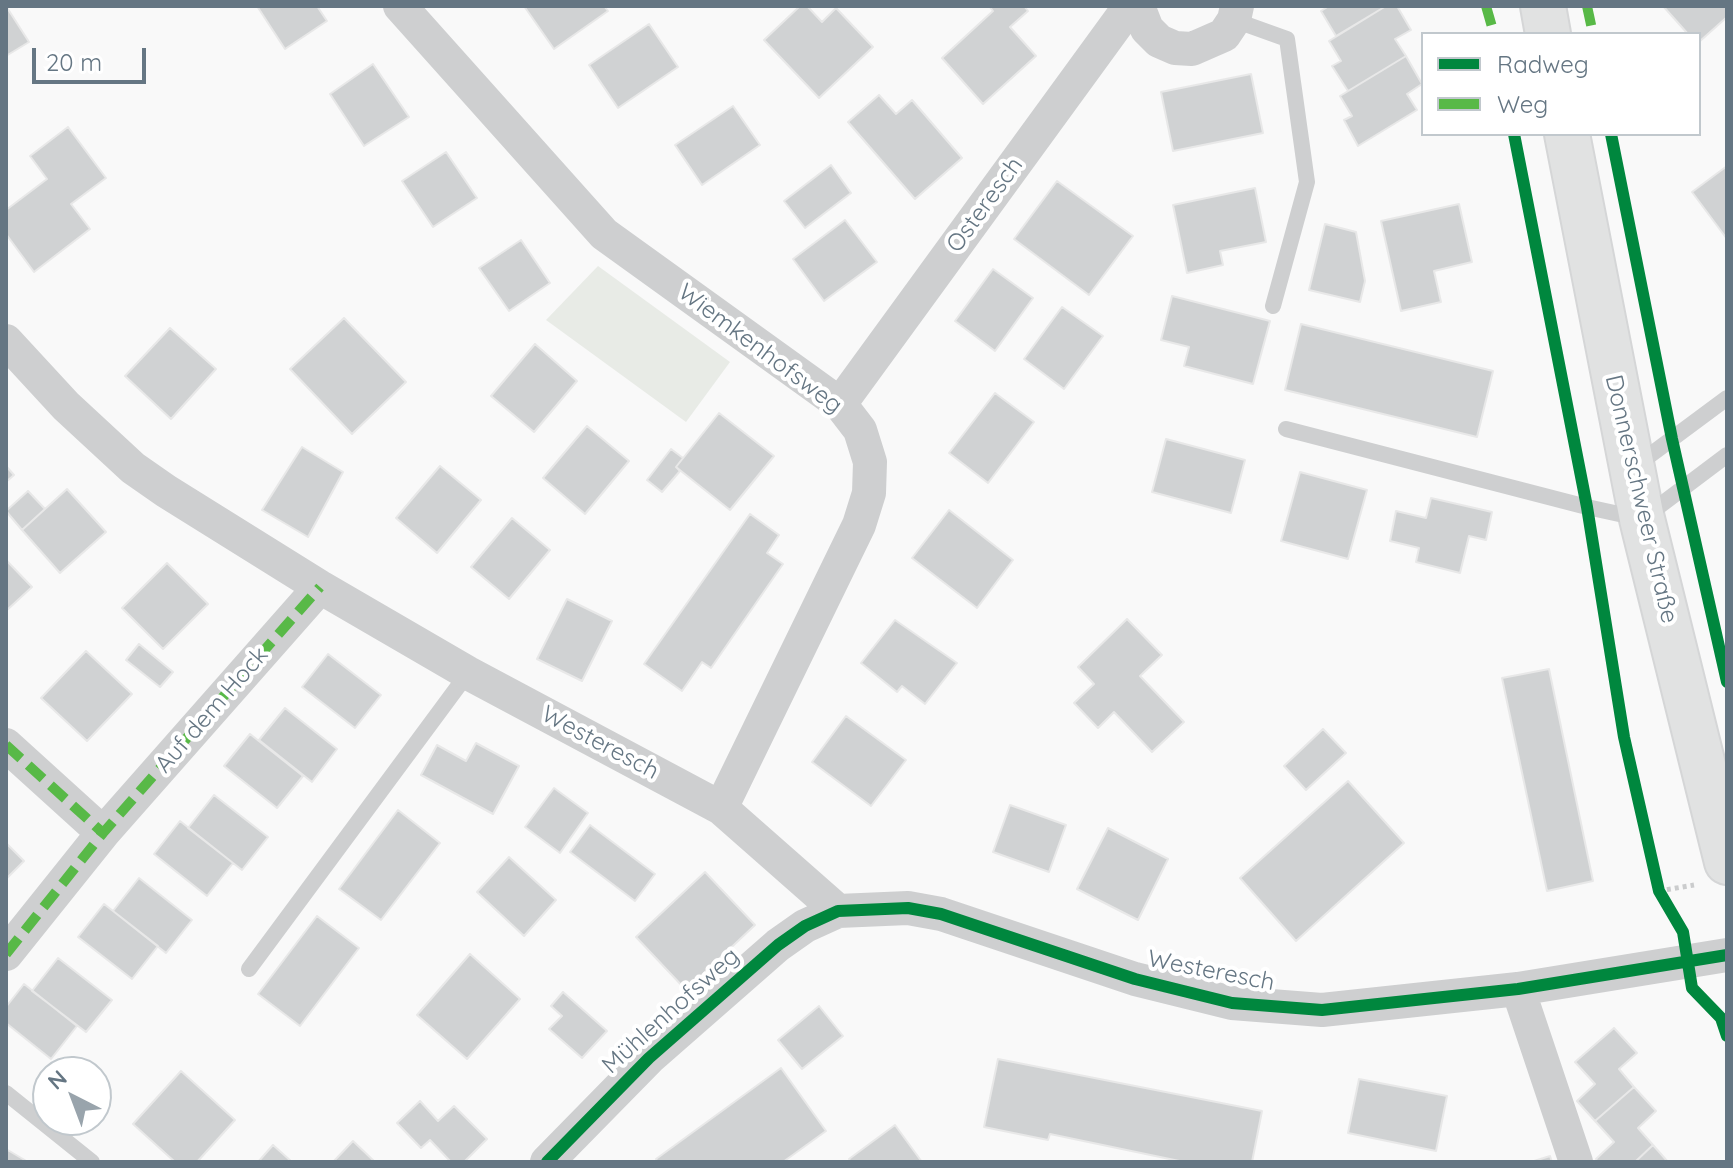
<!DOCTYPE html>
<html>
<head>
<meta charset="utf-8">
<style>
  body { margin:0 }
  #map { position:relative; width:1733px; height:1168px; overflow:hidden; background:#f9f9f9; font-family:Quicksand,sans-serif }
  canvas { display:block }
  .frame { position:absolute; inset:0; border:8px solid #657683; pointer-events:none }
  .legend { position:absolute; left:1421px; top:32px; width:280px; height:104px; box-sizing:border-box; background:#fff; border:2px solid #c1c8cd; margin:0; padding:10px 14px; list-style:none; font-size:24px; color:#657683 }
  .legend li { display:flex; align-items:center; gap:16px; height:40px }
  .legend b { width:40px; border:2px solid #c1c8cd }
  .north { position:absolute; left:32px; top:1056px; width:80px; height:80px; box-sizing:border-box; background:#fff; border:2px solid #c1c8cd; border-radius:50%; rotate:318deg; font-size:22px; font-weight:700; line-height:32px; text-align:center; color:#657683 }
  .north::after { content:''; display:block; margin:auto; width:28px; height:36px; background:#99a4ac; clip-path:polygon(50% 0,100% 100%,50% 72%,0 100%) }
  .scale { position:absolute; left:32px; top:48px; width:114px; height:36px; box-sizing:border-box; border:4px solid #657683; border-top:0; padding-left:10px; font-size:24px; line-height:28px; white-space:nowrap; color:#657683; -webkit-text-stroke:6px #fff; paint-order:stroke }
</style>
</head>
<body>
<div id="map">
<canvas width="1733" height="1168"></canvas>
<div class="frame"></div>
<ul class="legend">
<li><b style="height:10px;background:#00873e"></b>Radweg</li>
<li><b style="height:10px;background:#58b947"></b>Weg</li>
</ul>
<div class="north">N</div>
<div class="scale">20 m</div>
</div>
<script>
const g = document.querySelector('canvas').getContext('2d');
g.lineJoin = 'round';
function paint(path, color) { g.fillStyle = color; g.fill(path, 'evenodd'); }
const toPath = rows => new Path2D(rows.map(r => 'M' + r).join(''));
function strokePath(path, color, width, dash) { g.strokeStyle = color; g.lineWidth = width; g.lineCap = dash ? 'butt' : 'round'; g.setLineDash(dash || []); g.stroke(path); }
function drawText(font, color, halo, rows, align = 'center') {
  g.font = font + ' Quicksand,sans-serif'; g.lineWidth = 8; g.setLineDash([]); g.textBaseline = 'middle'; g.strokeStyle = halo; g.fillStyle = color; for (const [text, x, y, turn = 0] of rows) {
    g.save(); g.translate(x, y); g.rotate((+turn || 0) * Math.PI / 180); g.textAlign = isNaN(turn) ? turn : align; if (halo) g.strokeText(text, 0, 0); g.fillText(text, 0, 0); g.restore();
  }
}
paint(toPath([
  [598,266,730,362,686,422,546,320]
]), '#e8ebe6');
const building = toPath([
  [6,6,29,42,6,56,6,6],
  [257,6,317,6,327,21,285,49,257,6],
  [524,6,604,6,608,11,554,49,524,6],
  [800,6,807,6,822,22,836,8,873,47,819,98,764,40,800,6],
  [989,6,1024,6,1028,11,1010,27,1036,56,983,104,942,58,993,11,989,6],
  [1329,6,1386,6,1336,36,1321,11,1329,6],
  [1386,6,1397,6,1411,30,1395,39,1406,56,1348,91,1332,66,1341,61,1329,41,1386,6],
  [1663,6,1727,6,1727,17,1699,42,1699,34,1688,34,1663,6],
  [649,24,678,67,618,108,589,65,649,24],
  [1406,56,1422,84,1407,94,1417,110,1358,146,1344,120,1352,116,1340,96,1406,56],
  [373,64,409,117,364,146,330,94,373,64],
  [1251,74,1263,133,1173,151,1161,92,1251,74],
  [879,95,896,114,912,100,962,158,915,199,848,122,879,95],
  [733,106,760,145,702,185,675,145,733,106],
  [68,127,106,178,71,204,90,229,34,272,6,234,6,210,47,179,30,156,68,127],
  [446,152,477,198,433,227,402,181,446,152],
  [831,165,851,193,805,228,784,201,831,165],
  [1727,166,1727,239,1692,192,1727,166],
  [1057,181,1133,236,1089,295,1014,239,1057,181],
  [1255,188,1266,242,1220,251,1223,265,1187,273,1173,205,1255,188],
  [1459,204,1472,262,1434,271,1441,302,1401,311,1381,221,1459,204],
  [845,220,877,262,824,301,793,259,845,220],
  [1325,224,1356,232,1365,281,1360,302,1309,290,1325,224],
  [521,240,550,283,509,311,479,268,521,240],
  [993,269,1033,298,995,351,955,321,993,269],
  [1172,296,1270,321,1253,384,1184,366,1189,347,1161,340,1172,296],
  [1062,307,1103,336,1064,389,1024,359,1062,307],
  [344,318,406,382,352,434,290,369,344,318],
  [1301,324,1493,371,1477,437,1285,390,1301,324],
  [170,328,216,369,171,419,125,376,170,328],
  [535,344,577,381,534,432,491,396,535,344],
  [995,393,1034,422,988,483,949,453,995,393],
  [719,413,774,456,730,510,676,467,719,413],
  [587,426,629,461,585,514,543,478,587,426],
  [1166,439,1245,460,1231,513,1152,492,1166,439],
  [302,447,343,472,308,537,262,510,302,447],
  [671,449,683,458,676,467,680,471,662,492,647,480,671,449],
  [6,466,14,475,6,482,6,466],
  [440,466,481,500,437,553,396,518,440,466],
  [1300,472,1367,490,1348,559,1281,541,1300,472],
  [67,489,106,532,60,573,22,530,67,489],
  [28,491,45,509,22,530,6,511,28,491],
  [1431,498,1492,512,1486,540,1469,536,1460,573,1416,562,1419,548,1390,541,1396,511,1426,518,1431,498],
  [949,510,1013,560,977,608,912,558,949,510],
  [750,514,779,535,767,553,783,564,711,668,702,662,682,691,644,664,750,514],
  [512,518,550,550,509,599,471,567,512,518],
  [6,560,32,587,6,611,6,560],
  [167,563,208,604,163,649,122,608,167,563],
  [567,599,612,621,582,681,537,659,567,599],
  [1127,619,1162,655,1140,676,1184,722,1152,752,1114,712,1098,728,1074,703,1094,684,1078,667,1127,619],
  [895,620,957,663,925,704,902,686,897,692,861,663,895,620],
  [139,644,173,672,160,687,126,660,139,644],
  [86,651,132,694,87,741,41,698,86,651],
  [328,654,381,695,355,728,302,687,328,654],
  [1549,669,1593,881,1547,891,1502,678,1549,669],
  [285,708,337,749,312,782,259,740,285,708],
  [846,716,906,760,871,806,812,762,846,716],
  [1323,729,1346,753,1306,790,1284,766,1323,729],
  [250,734,303,776,277,808,224,766,250,734],
  [476,743,519,766,493,814,421,775,437,745,466,761,476,743],
  [1348,781,1404,843,1296,941,1240,878,1348,781],
  [554,788,588,813,560,853,525,827,554,788],
  [214,795,268,837,242,870,188,828,214,795],
  [1010,805,1066,825,1049,872,993,852,1010,805],
  [398,810,440,843,381,920,339,889,398,810],
  [180,821,233,863,207,896,154,854,180,821],
  [590,825,655,874,635,901,570,852,590,825],
  [1108,828,1168,859,1138,920,1077,889,1108,828],
  [6,843,24,861,6,879,6,843],
  [509,857,556,900,524,936,477,892,509,857],
  [705,872,755,925,686,990,636,937,705,872],
  [139,878,192,920,166,953,113,911,139,878],
  [104,904,158,946,132,979,78,937,104,904],
  [317,916,359,948,300,1026,258,994,317,916],
  [470,954,520,999,467,1059,417,1015,470,954],
  [58,958,112,1000,86,1032,32,991,58,958],
  [24,984,77,1026,51,1059,6,1023,6,1007,24,984],
  [563,992,607,1031,582,1058,549,1029,562,1016,551,1006,563,992],
  [819,1006,843,1036,802,1069,778,1040,819,1006],
  [1614,1028,1637,1053,1619,1069,1634,1087,1595,1121,1577,1101,1595,1084,1575,1062,1614,1028],
  [998,1059,1262,1111,1252,1162,1184,1162,1050,1134,1048,1140,984,1127,998,1059],
  [781,1068,826,1131,783,1162,658,1162,656,1159,781,1068],
  [181,1071,235,1120,197,1162,175,1162,133,1124,181,1071],
  [1359,1079,1447,1096,1436,1151,1348,1133,1359,1079],
  [1634,1087,1656,1111,1638,1128,1653,1145,1635,1162,1598,1162,1596,1159,1614,1142,1595,1121,1634,1087],
  [420,1101,438,1121,454,1106,487,1139,464,1162,451,1162,430,1140,421,1148,397,1123,420,1101],
  [895,1125,922,1162,851,1162,849,1159,895,1125],
  [353,1141,375,1162,333,1162,353,1141],
  [273,1145,292,1162,258,1162,273,1145],
  [1653,1145,1668,1162,1635,1162,1653,1145],
  [6,1149,28,1162,6,1162,6,1149],
  [1550,1156,1552,1162,1531,1162,1550,1156]
]);
paint(building, '#d0d2d3');
strokePath(building, '#e8e8e8', 2);
const secondary = toPath([
  [1543,6,1548,34],
  [1567,134,1642,519,1727,862]
]);
strokePath(secondary, '#d5d6d7', 48);
strokePath(toPath([
  [1659,891,1694,885]
]), '#cbcccd', 5, [4, 4]);
strokePath(toPath([
  [1234,20,1287,39,1307,182,1273,306],
  [1286,429,1587,507,1642,519,1727,455],
  [1634,467,1727,398],
  [249,969,468,673],
  [6,1093,92,1162]
]), '#cecfd0', 16);
strokePath(toPath([
  [400,6,604,234,840,404,860,430,870,462,869,493,859,525,721,808],
  [1138,6,1147,29,1159,41,1175,48,1192,49,1224,35,1234,20,1237,6],
  [6,341,66,406,133,468,166,491,320,587,468,673,721,808,838,911],
  [840,404,1130,6],
  [6,745,103,833],
  [6,954,103,833,320,587],
  [1518,989,1576,1162],
  [547,1162,649,1058,778,945,805,926,838,911,908,908,941,914,1135,979,1232,1003,1322,1010,1518,989,1727,955]
]), '#cecfd0', 34);
strokePath(secondary, '#e1e2e2', 44);
strokePath(toPath([
  [1486,6,1494,34],
  [1587,6,1593,34],
  [6,745,103,833],
  [6,954,103,833,320,587]
]), '#58b947', 10, [20, 10]);
strokePath(toPath([
  [1514,134,1587,507,1624,737,1659,891,1683,932,1692,988,1721,1018,1727,1036],
  [1611,134,1672,439,1727,682],
  [547,1162,649,1058,778,945,805,926,838,911,908,908,941,914,1135,979,1232,1003,1322,1010,1518,989,1727,955]
]), '#00873e', 12);
drawText('24px', '#657683', '#fff', [
  ["Osteresch",985,205,-54],
  ["Wiemkenhofsweg",760,349,37],
  ["Donnerschweer Straße",1641,499,77],
  ["Auf dem Hock",212,710,-49],
  ["Westeresch",600,743,28],
  ["Westeresch",1211,971,11],
  ["Mühlenhofsweg",671,1011,-42]
]);
</script>
</body>
</html>
